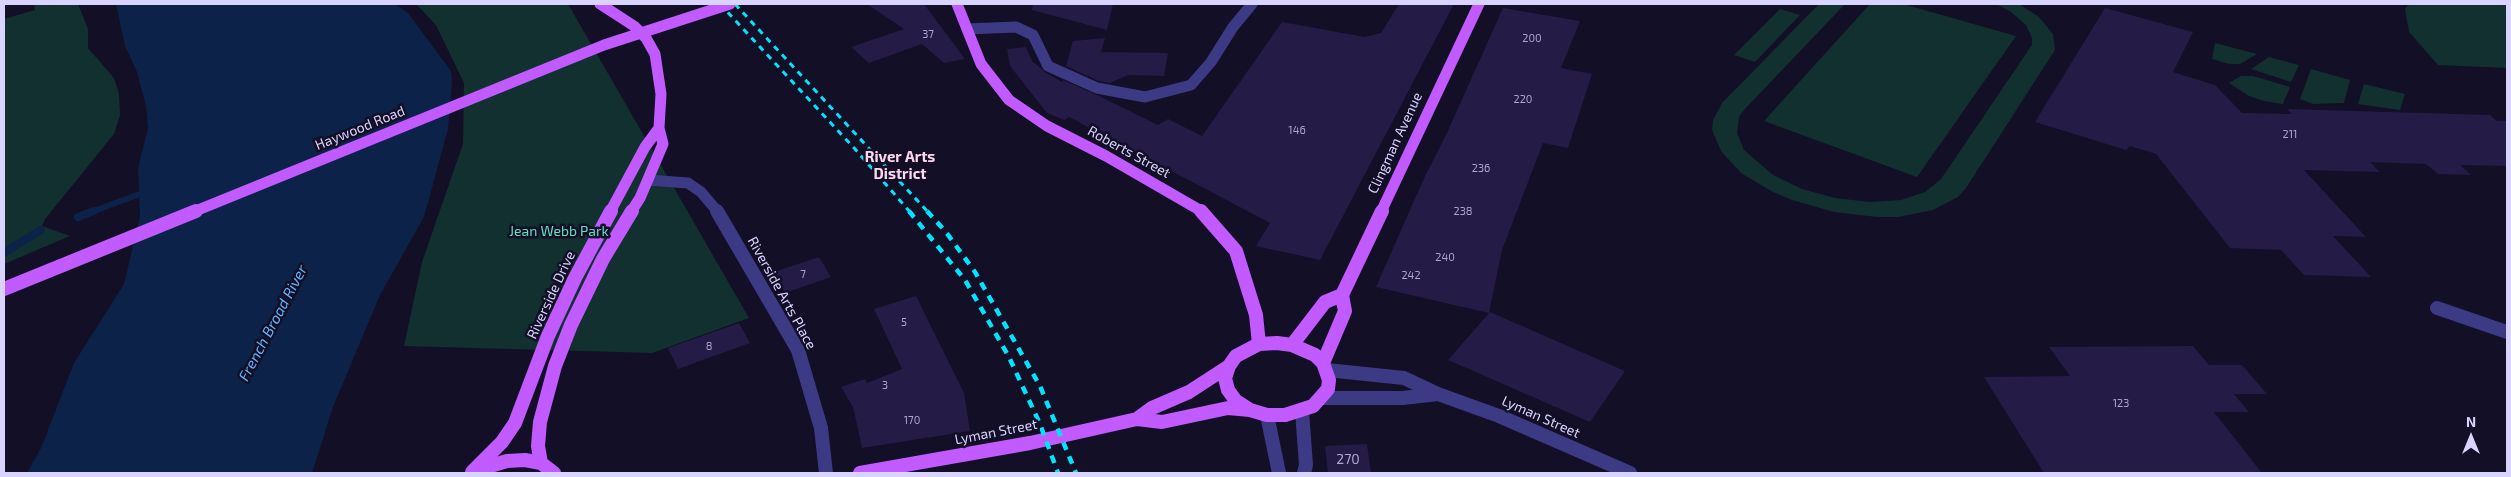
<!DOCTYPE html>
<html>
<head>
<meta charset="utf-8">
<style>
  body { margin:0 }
  #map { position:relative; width:2511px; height:477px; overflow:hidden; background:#130f26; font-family:"Exo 2",sans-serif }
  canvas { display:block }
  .frame { position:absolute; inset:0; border:5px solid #d9d4ff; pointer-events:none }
  .north { position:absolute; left:2446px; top:412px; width:50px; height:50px; -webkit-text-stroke:4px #130f26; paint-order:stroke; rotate:0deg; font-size:14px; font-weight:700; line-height:20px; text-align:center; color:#d9d4ff }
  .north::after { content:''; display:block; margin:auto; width:18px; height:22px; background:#d9d4ff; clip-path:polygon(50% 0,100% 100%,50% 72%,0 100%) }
</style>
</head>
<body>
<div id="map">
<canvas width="2511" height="477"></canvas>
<div class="frame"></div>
<div class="north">N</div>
</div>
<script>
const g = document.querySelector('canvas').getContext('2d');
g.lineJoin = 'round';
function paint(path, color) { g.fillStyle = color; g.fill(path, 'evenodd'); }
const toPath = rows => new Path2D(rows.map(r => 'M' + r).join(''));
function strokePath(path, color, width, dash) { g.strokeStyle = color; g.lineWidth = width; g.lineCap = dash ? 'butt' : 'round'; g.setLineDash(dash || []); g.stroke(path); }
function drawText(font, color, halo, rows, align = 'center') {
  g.font = font + ' "Exo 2",sans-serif'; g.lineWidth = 5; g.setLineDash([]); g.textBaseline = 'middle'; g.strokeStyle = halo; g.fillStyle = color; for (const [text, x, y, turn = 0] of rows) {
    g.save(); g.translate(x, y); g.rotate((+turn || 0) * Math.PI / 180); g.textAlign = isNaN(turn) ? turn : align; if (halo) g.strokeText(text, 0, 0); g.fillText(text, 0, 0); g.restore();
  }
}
paint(toPath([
  [34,4,78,4,88,29,88,48,114,78,119,94,120,115,114,134,45,219,42,226,70,236,4,264,4,19,35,10],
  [416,4,568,4,749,318,652,353,404,346,422,262,463,144,464,83,436,25],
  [1819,4,1845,4,1744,110,1739,117,1737,133,1744,150,1773,175,1802,189,1835,198,1870,202,1901,200,1925,192,1941,179,2032,45,2032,38,2026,25,2011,12,1996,4,2019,4,2039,17,2053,34,2055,50,1966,188,1958,197,1933,210,1898,217,1877,217,1834,212,1792,200,1773,192,1741,173,1721,151,1712,130,1713,120,1722,103],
  [1870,4,1903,4,2016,36,1917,177,1764,121],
  [2409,4,2507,4,2507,68,2438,65,2409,32,2405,9],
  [1780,9,1800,15,1755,62,1734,55],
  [2215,43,2257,54,2240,64,2229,64,2212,59],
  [2269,57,2299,65,2291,82,2251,69],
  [2311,69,2350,80,2344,103,2313,104,2300,99],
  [2241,76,2253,76,2290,87,2283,104,2264,101,2249,96,2229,83],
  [2364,84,2405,94,2400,110,2358,104]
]), '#12302f');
paint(toPath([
  [116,4,395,4,408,13,451,71,452,82,448,129,424,217,380,295,333,407,312,473,27,473,41,448,74,363,124,284,140,216,138,168,148,128,146,106,137,72,125,46]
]), '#0c2248');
strokePath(toPath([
  [91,212,148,191]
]), '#0c2248', 6);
strokePath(toPath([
  [78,217,94,211],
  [5,252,41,230]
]), '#0c2248', 8);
paint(toPath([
  [867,4,924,4,965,59,944,63,922,44,869,63,851,47,904,29],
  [1033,4,1113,4,1107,30,1032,10],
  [1399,4,1454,4,1320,260,1256,246,1270,223,1069,117,1064,120,1047,113,1010,66,1007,49,1026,47,1032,61,1045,72,1062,82,1063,80,1099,96,1158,125,1168,119,1202,136,1282,22,1365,37,1381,33],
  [1503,8,1580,21,1561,68,1592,74,1568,148,1543,143,1502,250,1489,313,1376,287,1425,176,1446,135],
  [2105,8,2193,32,2173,72,2215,85,2242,113,2292,114,2287,109,2490,115,2497,121,2507,121,2507,166,2460,165,2471,175,2438,174,2426,164,2370,162,2380,172,2304,170,2366,237,2333,236,2371,277,2304,275,2281,250,2230,248,2156,154,2130,146,2126,150,2035,122],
  [1105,38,1101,52,1168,53,1164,76,1128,75,1110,83,1099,81,1066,66,1073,41],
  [819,257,831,277,785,293,774,272],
  [916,296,964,393,970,431,862,448,853,407,841,387,865,379,867,383,902,369,874,309],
  [1490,312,1625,371,1590,422,1448,360],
  [739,323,750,343,678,369,668,348],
  [2193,346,2209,365,2242,365,2267,394,2234,394,2249,412,2214,412,2262,473,2044,473,1984,377,2070,376,2049,347],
  [1367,444,1371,473,1328,473,1325,446]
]), '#241b47');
strokePath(toPath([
  [967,29,1016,27,1033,35,1048,66,1097,88,1145,97,1191,85,1211,62,1233,27,1252,4],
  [648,180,688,183,701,192,718,212]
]), '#3d3a85', 11);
strokePath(toPath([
  [717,211,798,350,821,428,826,473],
  [2437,308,2507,332],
  [1327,370,1404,378,1438,394,1499,416,1630,473],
  [1322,398,1403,398,1438,394],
  [1302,411,1306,465,1304,473],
  [1267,415,1279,473]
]), '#3d3a85', 14);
strokePath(toPath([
  [600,4,634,26,646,38,655,54,661,94,659,128,663,144,640,198,631,212],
  [957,4,981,64,1009,100,1047,126,1106,156,1203,212],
  [610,212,645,147,659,128],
  [1381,212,1479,4]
]), '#c25bff', 11);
strokePath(toPath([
  [1201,211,1236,251,1256,315,1259,344],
  [1277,343,1292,345,1315,355,1323,363,1329,380,1328,389,1313,406,1285,415,1267,415,1250,410,1236,401,1228,390,1225,378,1229,366,1236,356,1259,344,1277,343],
  [1292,345,1325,302,1342,295],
  [1323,363,1345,311,1342,295,1382,211],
  [1137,419,1152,408,1189,392,1229,366],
  [541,463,538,446,540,422,555,366,571,325,603,259,632,211],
  [477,470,507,461,525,460,541,463,554,473],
  [472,472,502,442,515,423,548,336,575,278,611,211],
  [860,473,1030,443,1137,419,1162,422,1228,408,1250,410]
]), '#c25bff', 14);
strokePath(toPath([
  [720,4,855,149,910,212],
  [735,4,928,212]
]), '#00e5ff', 3, [6, 5.5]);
strokePath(toPath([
  [909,211,965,280,1009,357,1040,424,1058,473],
  [927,211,946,232,975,272,1040,386,1076,473]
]), '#00e5ff', 4.5, [8, 7]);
strokePath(toPath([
  [193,212,604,45,730,4]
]), '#c25bff', 11);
strokePath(toPath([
  [4,289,196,211]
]), '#c25bff', 14);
drawText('11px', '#aca6d1', null, [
  ["37",928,34],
  ["200",1532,38],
  ["220",1523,99],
  ["146",1297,130],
  ["211",2290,134],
  ["236",1481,168],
  ["238",1463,211],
  ["240",1445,257],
  ["7",803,274],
  ["242",1411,275],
  ["5",904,322],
  ["8",709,346],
  ["3",885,385],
  ["123",2121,403],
  ["170",912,420]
]);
drawText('14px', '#d9d4ff', '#130f26', [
  ["Haywood Road",360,128,-22],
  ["Clingman Avenue",1395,143,-65],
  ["Roberts Street",1129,152,29],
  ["Riverside Arts Place",782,293,61],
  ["Riverside Drive",551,295,-65],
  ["Lyman Street",1541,417,24],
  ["Lyman Street",996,432,-11]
]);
drawText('14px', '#5fe0c0', '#130f26', [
  ["Jean Webb Park",559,231]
]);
drawText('14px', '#aca6d1', null, [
  ["270",1348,459]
]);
drawText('bold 15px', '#ffd6f0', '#130f26', [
  ["River Arts",900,157],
  ["District",900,174]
]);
drawText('italic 15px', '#62b6ff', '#130f26', [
  ["French Broad River",273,323,-62]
]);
</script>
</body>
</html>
